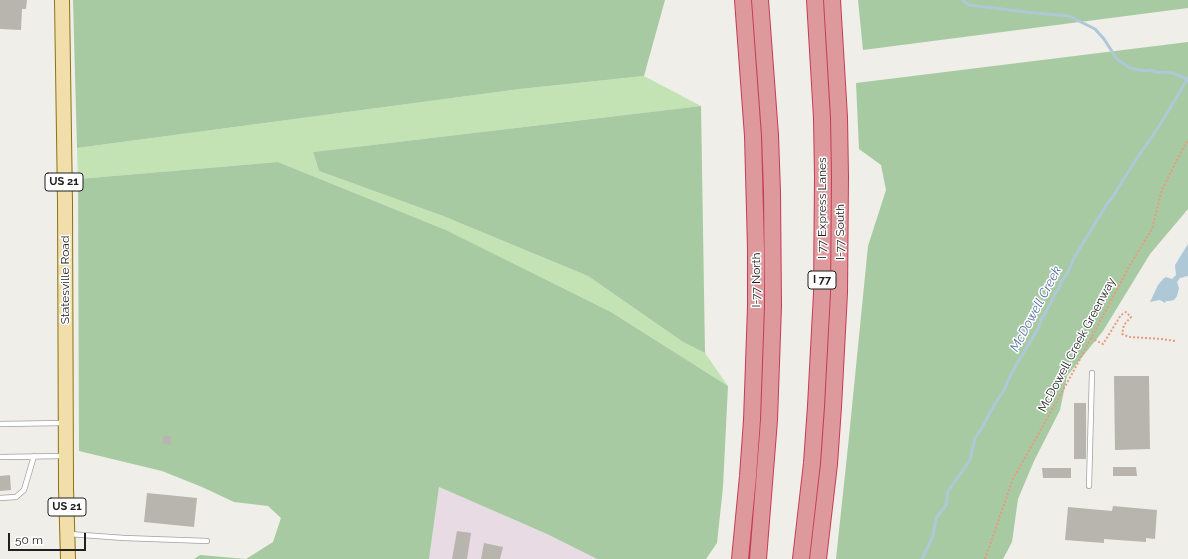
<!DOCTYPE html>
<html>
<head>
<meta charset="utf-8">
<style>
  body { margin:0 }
  #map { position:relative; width:1188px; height:559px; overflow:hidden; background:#efeee8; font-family:Raleway,sans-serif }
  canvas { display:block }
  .scale { position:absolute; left:8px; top:533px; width:78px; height:18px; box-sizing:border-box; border:2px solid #202020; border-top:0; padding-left:5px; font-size:12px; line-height:14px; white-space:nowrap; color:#202020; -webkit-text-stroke:3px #fff; paint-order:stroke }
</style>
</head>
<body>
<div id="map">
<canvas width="1188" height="559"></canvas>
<div class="scale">50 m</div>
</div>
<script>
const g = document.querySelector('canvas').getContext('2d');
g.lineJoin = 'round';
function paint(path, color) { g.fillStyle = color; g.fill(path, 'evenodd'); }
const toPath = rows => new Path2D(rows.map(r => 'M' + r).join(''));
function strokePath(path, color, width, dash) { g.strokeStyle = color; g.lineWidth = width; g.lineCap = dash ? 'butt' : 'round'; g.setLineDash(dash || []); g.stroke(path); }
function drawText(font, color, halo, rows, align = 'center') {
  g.font = font + ' Raleway,sans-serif'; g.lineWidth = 3; g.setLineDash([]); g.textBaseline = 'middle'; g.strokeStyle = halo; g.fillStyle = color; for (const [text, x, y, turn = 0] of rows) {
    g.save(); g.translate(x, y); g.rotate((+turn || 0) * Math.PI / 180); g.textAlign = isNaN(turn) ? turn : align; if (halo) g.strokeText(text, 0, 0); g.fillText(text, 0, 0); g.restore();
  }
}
paint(toPath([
  [439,487,547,534,597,559,429,559]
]), '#e8dbe3');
paint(toPath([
  [644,76,701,106,313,152,319,171,443,216,588,276,683,342,705,353,728,386,611,312,446,230,278,162,78,179,77,148,520,89]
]), '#c4e3b4');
paint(toPath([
  [73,0,665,0,644,76,520,89,77,148],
  [858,0,1188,0,1188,8,863,50],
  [1188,42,1188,209,1150,254,1103,331,1067,376,1060,410,1034,461,1018,499,1012,542,1003,559,836,559,849,437,868,246,886,190,881,165,859,149,856,83],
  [701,106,705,353,683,342,588,276,443,216,319,171,313,152],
  [278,162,446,230,611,312,728,386,723,487,717,543,706,559,597,559,547,534,439,487,429,559,194,559,200,555,246,559,273,542,281,518,268,506,234,502,202,487,162,471,79,451,78,179]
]), '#a7caa2');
paint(toPath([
  [1188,244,1188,276,1180,278,1177,282,1179,288,1177,296,1174,300,1170,301,1166,301,1165,303,1160,300,1150,302,1158,285,1163,279,1166,277,1172,279,1176,275,1175,265]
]), '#aec8d7');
strokePath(toPath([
  [962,0,969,5,1034,13,1069,16,1095,29,1104,39,1117,59,1130,68,1146,71,1150,70,1157,72,1173,73,1187,79],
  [922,559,933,536,936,518,946,505,948,491,970,460,975,438,982,428,989,414,1005,388,1011,374,1039,327,1041,319,1044,316,1056,292,1059,289,1061,282,1068,272,1074,258,1107,204,1112,198,1137,158,1158,128,1188,78]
]), '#aec8d7', 3);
paint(toPath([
  [0,0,27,0,26,9,22,9,21,30,0,29],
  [1114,376,1149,376,1150,449,1115,450],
  [1074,403,1086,403,1086,459,1074,459],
  [163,436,171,436,171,445,163,444],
  [1113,467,1136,467,1137,476,1113,476],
  [1042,468,1071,468,1071,478,1043,478],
  [10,475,11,490,0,491,0,476],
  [147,493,197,498,194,527,144,522],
  [1113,506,1157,510,1155,539,1146,538,1146,542,1104,539,1104,543,1065,540,1068,507,1112,511],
  [457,531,471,533,467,559,452,559],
  [484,543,503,547,500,559,481,559]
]), '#b8b4ae');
const service = toPath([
  [0,424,64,423],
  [0,457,64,456],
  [1089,486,1092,373],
  [0,498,16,497,24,490,34,456],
  [69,534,124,538,207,541]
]);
const primary = toPath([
  [62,0,65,202,66,488,68,559]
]);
const motorway = toPath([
  [740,559,748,476,752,420,756,306,756,249,753,136,743,0],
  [758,559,769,420,773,306,772,192,770,135,760,0],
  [801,559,812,463,816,406,822,293,823,177,822,118,815,0],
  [818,559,829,464,833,407,839,293,840,177,839,117,832,0]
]);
strokePath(service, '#a1a1a1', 6);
strokePath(primary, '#8a7512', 16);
strokePath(motorway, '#c63c56', 18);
strokePath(toPath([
  [1091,338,1103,344,1121,315,1126,312,1131,317,1124,325,1122,334,1129,337,1162,339,1175,341],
  [985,559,1013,479,1072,374,1130,265,1152,229,1162,190,1183,148,1188,141]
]), '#e99a7f', 2, [2, 2]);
strokePath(service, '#fff', 4.5);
strokePath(primary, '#f1deab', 14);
strokePath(motorway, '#dd999b', 16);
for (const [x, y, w] of [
  [64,182,38],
  [822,280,28],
  [67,507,38]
]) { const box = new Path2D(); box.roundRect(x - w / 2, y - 9, w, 18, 3); g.fillStyle = '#fff'; g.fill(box); strokePath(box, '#202020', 1); }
drawText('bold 11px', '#202020', null, [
  ["US 21",64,182],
  ["I 77",822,280],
  ["US 21",67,507]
]);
drawText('12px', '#202020', '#fff', [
  ["I 77 Express Lanes",822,208,-90],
  ["I-77 South",840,232,-90],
  ["Statesville Road",65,280,-90],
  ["I-77 North",756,280,-90],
  ["McDowell Creek Greenway",1077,345,-62]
]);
drawText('italic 13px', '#5772a5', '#fff', [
  ["McDowell Creek",1036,309,-62]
]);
</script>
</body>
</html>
